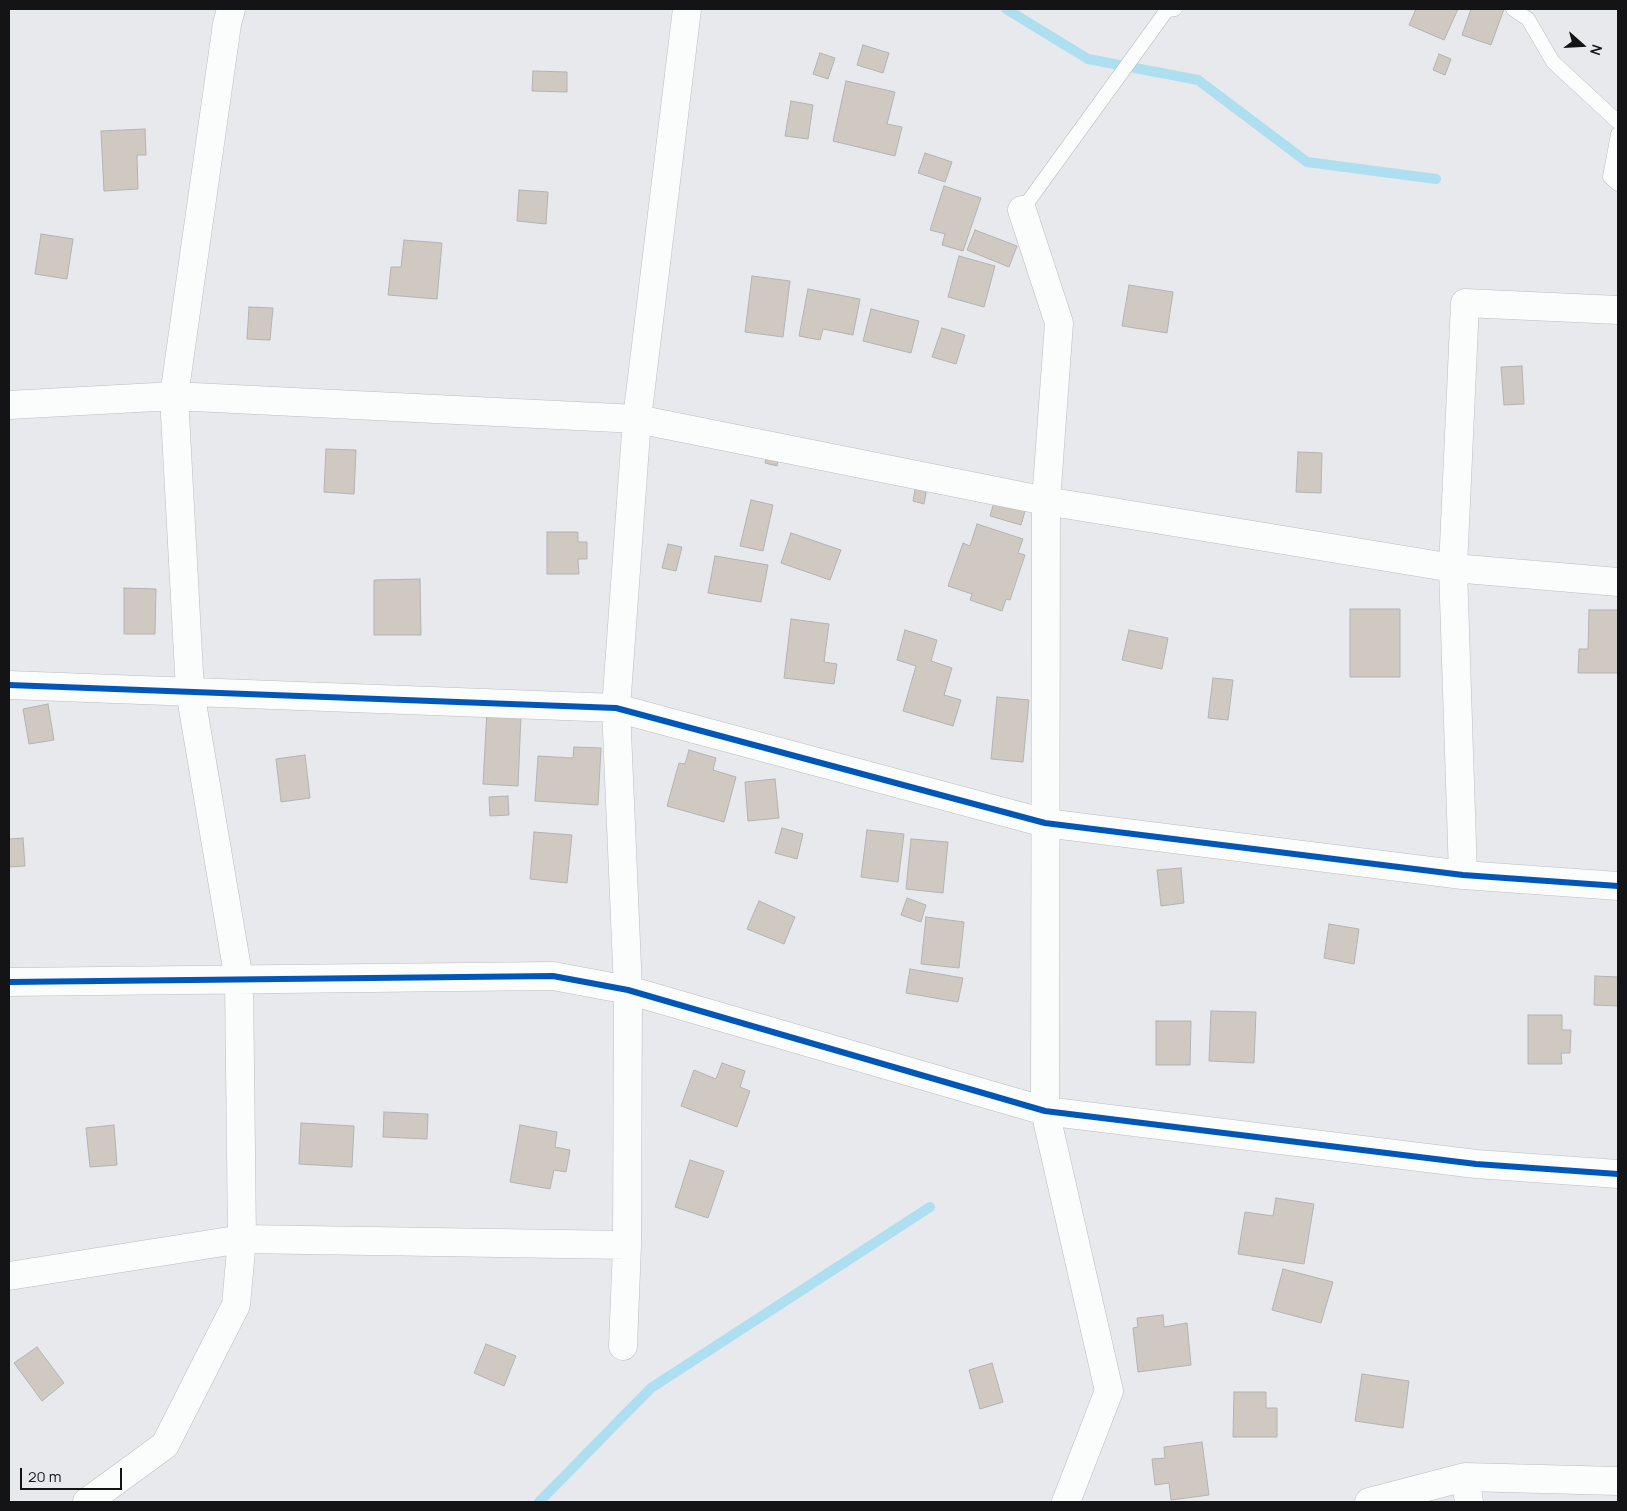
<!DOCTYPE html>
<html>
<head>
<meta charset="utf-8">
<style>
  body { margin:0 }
  #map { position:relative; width:1627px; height:1511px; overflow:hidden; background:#e7e9ec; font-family:Manrope,sans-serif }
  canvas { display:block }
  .frame { position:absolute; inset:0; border:10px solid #141416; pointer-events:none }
  .north { position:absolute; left:1557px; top:20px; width:50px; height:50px; -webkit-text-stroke:4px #e6e8ed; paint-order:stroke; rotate:109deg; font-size:14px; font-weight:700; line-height:20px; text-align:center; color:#141416 }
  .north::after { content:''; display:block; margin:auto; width:18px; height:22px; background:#141416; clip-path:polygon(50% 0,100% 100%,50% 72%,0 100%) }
  .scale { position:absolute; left:20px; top:1468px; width:102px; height:22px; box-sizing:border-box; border:2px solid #141416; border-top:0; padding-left:6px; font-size:15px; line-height:18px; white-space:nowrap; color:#141416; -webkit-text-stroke:4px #e6e8ed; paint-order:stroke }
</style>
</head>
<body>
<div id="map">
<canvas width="1627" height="1511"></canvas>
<div class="frame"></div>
<div class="north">N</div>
<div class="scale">20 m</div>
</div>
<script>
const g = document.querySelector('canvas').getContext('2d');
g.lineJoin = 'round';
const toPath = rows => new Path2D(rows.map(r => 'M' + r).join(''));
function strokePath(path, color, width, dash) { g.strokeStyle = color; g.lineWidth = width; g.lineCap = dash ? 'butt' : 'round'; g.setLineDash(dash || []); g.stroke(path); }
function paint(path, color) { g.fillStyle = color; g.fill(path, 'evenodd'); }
strokePath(toPath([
  [1006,9,1088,59,1198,80,1307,162,1436,179],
  [539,1502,651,1388,930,1207]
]), '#aedff0', 10);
const building = toPath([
  [1416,9,1458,9,1444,40,1409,25,1416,9],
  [1471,9,1504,9,1491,45,1462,35,1471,9],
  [863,45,889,53,883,73,857,65,863,45],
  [820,53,835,58,828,79,813,74,820,53],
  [1439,54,1451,59,1445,75,1433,70,1439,54],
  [533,71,567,72,567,92,532,91,533,71],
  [846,81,895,92,887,124,902,127,895,156,833,141,846,81],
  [791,101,813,105,808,139,785,136,791,101],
  [145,129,146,155,137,155,138,189,104,191,101,131,145,129],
  [925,153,952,162,945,182,918,173,925,153],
  [944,186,981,198,963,251,942,245,945,234,930,230,944,186],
  [519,190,548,192,546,224,517,221,519,190],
  [975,230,1017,246,1009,267,967,250,975,230],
  [41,234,73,239,67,279,35,274,41,234],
  [404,240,442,243,437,299,388,295,391,267,401,267,404,240],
  [959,256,995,266,984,307,948,297,959,256],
  [752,276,790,281,783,337,745,332,752,276],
  [1129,285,1173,292,1167,333,1122,326,1129,285],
  [808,289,860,299,853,335,823,329,820,340,799,336,808,289],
  [249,307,273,308,270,340,247,339,249,307],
  [871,309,919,321,911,353,863,341,871,309],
  [942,328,965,335,956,364,932,357,942,328],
  [1522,366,1524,404,1504,405,1501,367,1522,366],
  [769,447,781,449,777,466,765,463,769,447],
  [326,449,356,450,354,494,324,492,326,449],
  [1298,452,1322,453,1321,493,1296,492,1298,452],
  [917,479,928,482,924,504,913,501,917,479],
  [997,492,1028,501,1021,525,990,516,997,492],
  [751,500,773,505,763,551,740,546,751,500],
  [977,524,1023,539,1018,553,1025,555,1010,600,1006,599,1002,611,970,600,972,594,948,586,963,543,970,546,977,524],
  [547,532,578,532,578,542,587,542,587,559,578,559,579,574,547,574,547,532],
  [791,533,841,550,830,580,781,563,791,533],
  [668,544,682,547,676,571,662,568,668,544],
  [715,556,768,565,761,602,708,593,715,556],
  [420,579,421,635,374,635,374,580,420,579],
  [124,588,156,589,155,634,124,634,124,588],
  [1350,609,1400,609,1400,677,1350,677,1350,609],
  [1589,610,1618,610,1618,673,1578,673,1579,649,1588,649,1589,610],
  [791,619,829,624,824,662,837,664,834,684,784,678,791,619],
  [905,630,937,640,931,661,952,668,944,695,961,700,953,726,903,711,916,666,897,660,905,630],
  [1129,630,1168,638,1162,669,1122,660,1129,630],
  [1213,678,1233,680,1228,720,1208,718,1213,678],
  [488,691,522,692,518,786,483,784,488,691],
  [997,697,1029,700,1023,762,991,759,997,697],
  [48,704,54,740,29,744,23,709,48,704],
  [574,747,601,748,598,805,535,801,538,756,573,758,574,747],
  [689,750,716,758,713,770,736,777,724,822,667,806,679,763,685,764,689,750],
  [305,755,310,798,281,802,276,759,305,755],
  [775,779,779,818,748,821,745,782,775,779],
  [508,796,509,815,490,816,489,797,508,796],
  [782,828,803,834,797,859,775,853,782,828],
  [867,830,904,834,898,882,861,877,867,830],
  [534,832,572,835,567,883,530,879,534,832],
  [23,838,25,866,9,867,9,839,23,838],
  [911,839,948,842,943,893,906,889,911,839],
  [1181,868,1184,903,1161,906,1157,870,1181,868],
  [907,898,926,905,921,922,901,915,907,898],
  [759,901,795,917,784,944,747,929,759,901],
  [926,917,964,922,959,968,921,964,926,917],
  [1329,924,1359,929,1354,964,1324,958,1329,924],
  [910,969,963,978,958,1002,906,993,910,969],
  [1595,976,1618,977,1618,1006,1594,1005,1595,976],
  [1211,1011,1256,1012,1254,1063,1209,1061,1211,1011],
  [1528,1015,1562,1015,1562,1030,1571,1030,1570,1053,1561,1053,1562,1064,1528,1064,1528,1015],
  [1156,1021,1191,1021,1190,1065,1156,1065,1156,1021],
  [722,1063,745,1071,740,1087,750,1091,737,1127,681,1106,694,1070,716,1079,722,1063],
  [384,1112,428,1114,427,1139,383,1137,384,1112],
  [301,1123,354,1126,352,1167,299,1164,301,1123],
  [114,1125,117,1165,90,1167,86,1128,114,1125],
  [520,1125,557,1132,555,1147,570,1150,566,1172,554,1170,550,1189,510,1182,520,1125],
  [690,1160,724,1171,708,1218,675,1207,690,1160],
  [1276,1198,1314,1204,1304,1264,1238,1254,1245,1212,1273,1216,1276,1198],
  [1283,1269,1333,1282,1321,1323,1272,1310,1283,1269],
  [1163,1315,1164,1327,1187,1323,1191,1365,1138,1372,1133,1328,1138,1327,1137,1318,1163,1315],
  [486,1344,516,1356,504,1386,474,1373,486,1344],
  [37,1347,64,1383,42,1401,14,1363,37,1347],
  [992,1363,1003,1402,980,1409,969,1370,992,1363],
  [1362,1374,1409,1381,1403,1428,1355,1421,1362,1374],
  [1234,1392,1266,1392,1266,1408,1277,1408,1277,1437,1233,1437,1234,1392],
  [1202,1442,1209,1495,1171,1500,1169,1483,1155,1485,1152,1459,1165,1458,1164,1447,1202,1442]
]);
paint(building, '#cfc9c1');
strokePath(building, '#b2b3b3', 1);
const service = toPath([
  [1513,9,1528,19,1553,62,1618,122],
  [1618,134,1610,177,1618,184],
  [1022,210,1167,10,1175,9]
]);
const minor = toPath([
  [1022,210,1059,323,1046,501,1045,1111,1109,1391,1066,1502],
  [9,405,174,396,637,419,1046,501,1453,568,1618,582],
  [9,685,616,708,1045,823,1463,875,1618,886],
  [1463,875,1453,568,1465,303,1618,310],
  [9,982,553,976,628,990,1045,1111,1476,1164,1618,1174],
  [9,1276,242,1239,627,1245],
  [623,1346,627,1245,628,990,616,708,637,419,687,9],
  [1465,1477,1469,1502],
  [87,1502,165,1445,236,1305,242,1239,239,980,190,691,174,396,227,24,231,9],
  [1369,1502,1465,1477,1618,1481]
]);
strokePath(service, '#bcbdbf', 15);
strokePath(minor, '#bcbdbf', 29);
strokePath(service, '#fbfcfc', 14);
strokePath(minor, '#fbfcfc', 28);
strokePath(toPath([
  [9,685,616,708,1045,823,1463,875,1618,886],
  [9,982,553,976,628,990,1045,1111,1476,1164,1618,1174]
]), '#0057b8', 6);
</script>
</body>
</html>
